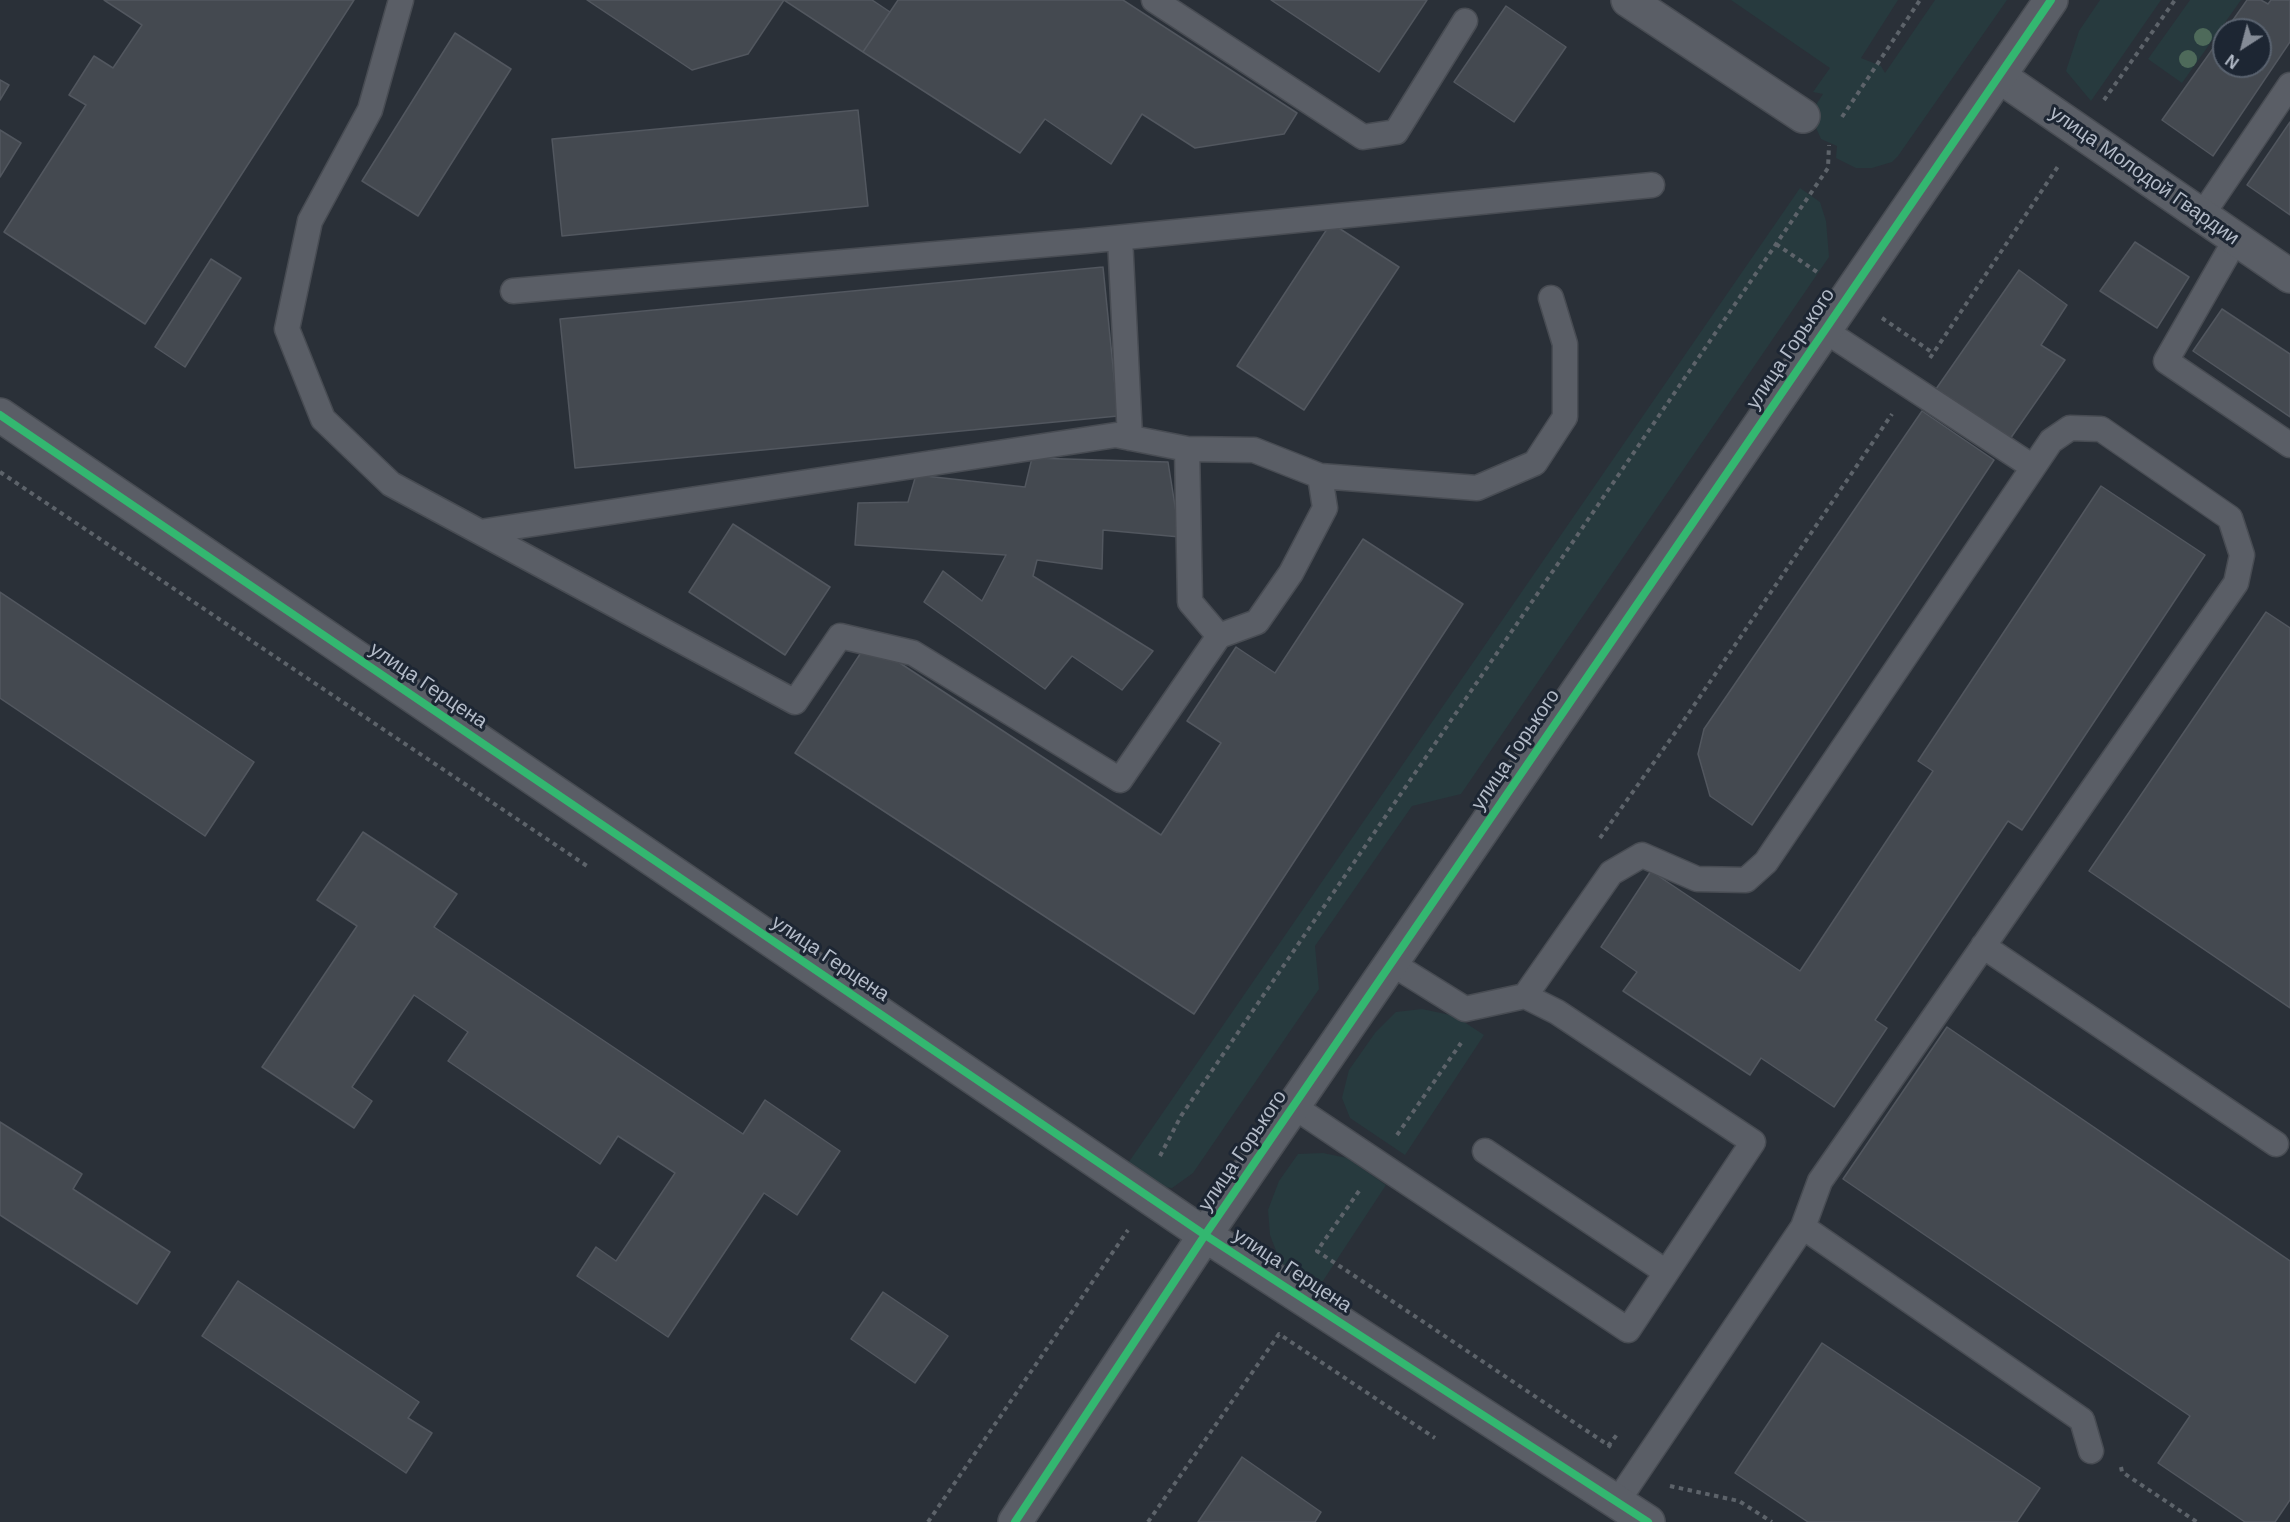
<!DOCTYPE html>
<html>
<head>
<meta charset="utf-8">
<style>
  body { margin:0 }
  #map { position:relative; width:2290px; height:1522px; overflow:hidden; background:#2a3038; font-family:Helvetica,sans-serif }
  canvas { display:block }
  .north { position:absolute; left:2212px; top:18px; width:60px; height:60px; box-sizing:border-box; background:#1d2633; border:2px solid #59626f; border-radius:50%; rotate:216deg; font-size:16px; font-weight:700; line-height:24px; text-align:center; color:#b4bcc9 }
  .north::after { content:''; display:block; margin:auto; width:21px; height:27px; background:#848b96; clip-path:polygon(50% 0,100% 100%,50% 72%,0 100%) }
</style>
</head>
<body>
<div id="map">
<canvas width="2290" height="1522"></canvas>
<div class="north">N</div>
</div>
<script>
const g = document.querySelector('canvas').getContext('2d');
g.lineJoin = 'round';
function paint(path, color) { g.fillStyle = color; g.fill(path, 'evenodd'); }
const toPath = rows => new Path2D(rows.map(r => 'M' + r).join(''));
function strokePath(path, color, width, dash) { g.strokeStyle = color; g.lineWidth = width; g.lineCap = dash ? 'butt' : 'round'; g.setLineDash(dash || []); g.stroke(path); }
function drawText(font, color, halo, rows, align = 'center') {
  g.font = font + ' Helvetica,sans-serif'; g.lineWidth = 6; g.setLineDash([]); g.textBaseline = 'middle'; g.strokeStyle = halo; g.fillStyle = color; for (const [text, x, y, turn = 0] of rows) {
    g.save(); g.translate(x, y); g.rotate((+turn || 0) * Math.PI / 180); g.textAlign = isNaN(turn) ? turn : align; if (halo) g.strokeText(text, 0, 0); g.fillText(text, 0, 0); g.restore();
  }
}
paint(toPath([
  [1731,0,1898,0,1861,58,1881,66,1885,73,1935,0,2007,0,1898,156,1892,162,1872,168,1856,168,1836,158,1837,146,1821,139,1810,114,1823,94,1813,92,1830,68],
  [2100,0,2161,0,2091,101,2066,71,2079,31],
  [2190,0,2241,0,2182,83,2148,59],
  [1800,188,1820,202,1826,221,1829,257,1461,794,1412,806,1315,946,1319,989,1193,1173,1172,1188,1152,1186,1124,1169],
  [1422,1009,1455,1016,1484,1035,1405,1155,1350,1118,1342,1098,1349,1070,1375,1033,1396,1012],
  [1323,1153,1347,1158,1386,1185,1313,1296,1292,1276,1280,1261,1270,1235,1268,1210,1279,1181,1298,1154]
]), '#273a3e');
const building = toPath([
  [104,0,354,0,145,324,4,232,86,105,69,95,94,56,113,68,142,25,104,0],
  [587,0,872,0,890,12,863,52,784,0,748,54,692,70,587,0],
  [898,0,1123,0,1297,113,1284,134,1195,148,1142,114,1111,164,1045,119,1020,153,863,52,898,0],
  [1271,0,1427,0,1379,72,1271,0],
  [2247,0,2261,0,2268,4,2271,0,2290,0,2290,42,2213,156,2162,120,2224,33,2224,66,2260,66,2260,30,2226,30,2247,0],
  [1506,6,1566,47,1514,122,1454,82,1506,6],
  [455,33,511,69,418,216,362,181,455,33],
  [0,80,9,85,0,100,0,80],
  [858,110,868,206,562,236,552,139,858,110],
  [2290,122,2290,215,2247,185,2290,122],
  [0,130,21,143,0,177,0,130],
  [1331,223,1399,267,1304,410,1237,366,1331,223],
  [2135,242,2189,277,2157,328,2100,291,2135,242],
  [211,259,241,278,185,367,155,347,211,259],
  [1103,267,1118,416,575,468,560,319,1103,267],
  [2019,270,2067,305,2041,345,2065,360,2010,439,1936,389,2019,270],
  [2222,309,2290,354,2290,417,2193,351,2222,309],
  [1922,411,1994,460,1752,825,1710,796,1698,754,1704,729,1922,411],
  [1032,458,1168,462,1180,537,1103,530,1102,569,1037,560,1033,576,1153,651,1122,690,1072,656,1045,689,924,602,943,571,982,601,1006,555,855,545,858,503,908,502,916,475,1025,487,1032,458],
  [2101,486,2205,555,2022,830,2008,821,1875,1020,1887,1028,1834,1107,1761,1058,1750,1075,1623,991,1637,972,1601,947,1651,871,1800,971,1933,771,1918,761,2101,486],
  [733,524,830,587,785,655,689,592,733,524],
  [1363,539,1463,604,1194,1014,795,753,868,642,1161,835,1221,743,1187,721,1236,647,1275,673,1363,539],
  [0,592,254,762,205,836,0,698,0,592],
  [2266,612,2290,628,2290,1008,2089,871,2266,612],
  [363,832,457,894,434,927,743,1134,765,1100,840,1151,797,1215,764,1193,668,1337,577,1276,596,1247,616,1261,675,1173,618,1136,600,1164,448,1061,468,1032,414,995,352,1087,372,1101,354,1128,262,1067,357,926,317,900,363,832],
  [1947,1027,2290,1261,2290,1500,2275,1522,2245,1522,2158,1463,2190,1416,1843,1179,1947,1027],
  [0,1122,82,1174,73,1189,170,1252,137,1304,0,1215,0,1122],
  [238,1281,419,1402,408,1418,432,1433,406,1473,202,1336,238,1281],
  [883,1292,948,1336,915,1383,851,1339,883,1292],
  [1822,1343,2040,1488,2017,1522,1808,1522,1735,1473,1822,1343],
  [1242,1457,1321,1512,1315,1522,1198,1522,1242,1457]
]);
paint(building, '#444950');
strokePath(building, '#52575f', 1.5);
const service = toPath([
  [401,0,370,110,310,221,287,329,323,419,391,484,480,532,1116,435,1187,449,1254,450,1320,476,1325,508,1291,573,1257,622,1219,636,1190,602,1187,449],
  [1154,0,1363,137,1396,132,1465,21],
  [2202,215,2290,85],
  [1120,238,1130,438],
  [2236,239,2166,361,2290,445],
  [513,291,1085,241,1652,185],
  [1824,330,2033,467],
  [1320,476,1477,488,1535,463,1565,417,1565,344,1551,298],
  [480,532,795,702,840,636,913,653,1120,780,1219,636],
  [1983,946,2276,1144],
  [1391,963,1465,1009,1525,996,1611,873,1642,855,1697,879,1746,880,1766,862,2051,441,2070,428,2101,429,2230,518,2242,555,2236,583,1820,1181,1803,1227],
  [1293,1106,1628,1330,1753,1142,1557,1012,1525,996],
  [1485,1151,1666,1272],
  [1617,1502,1803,1227,2082,1420,2091,1451]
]);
const minor = toPath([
  [1628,0,1803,116],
  [1999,76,2290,276],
  [0,415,1205,1235,1648,1522]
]);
const tertiary = toPath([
  [1015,1522,1205,1235,2051,0]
]);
strokePath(service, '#484c53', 27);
strokePath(minor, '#484c53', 36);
strokePath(tertiary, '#484c53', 36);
strokePath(toPath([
  [2104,100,2175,0],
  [1842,117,1920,0],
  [1776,244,1817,272],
  [1882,318,1933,353],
  [1930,358,2059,165],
  [0,472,587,866],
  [1600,838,1682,723,1892,414],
  [1397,1135,1461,1043],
  [1160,1156,1181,1116,1828,168,1829,145],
  [1359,1191,1317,1251,1611,1447],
  [1608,1446,1619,1432],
  [2121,1467,2122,1472,2197,1522],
  [1670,1486,1739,1501,1772,1522],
  [928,1522,1128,1230],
  [1148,1522,1279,1334,1435,1438]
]), '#5d636a', 4, [4.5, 4.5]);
strokePath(service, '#5a5e66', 24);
strokePath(minor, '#5a5e66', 33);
strokePath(tertiary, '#5a5e66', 33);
strokePath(toPath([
  [0,415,1205,1235,1648,1522],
  [1015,1522,1205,1235,2051,0]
]), '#33b770', 8);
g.fillStyle = '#4e6a5a';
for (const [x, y] of [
  [2203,37],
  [2188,59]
]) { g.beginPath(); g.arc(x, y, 9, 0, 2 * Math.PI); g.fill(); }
drawText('20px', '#b4bcc9', '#1d2633', [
  ["улица Молодой Гвардии",2144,176,35],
  ["улица Горького",1791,349,-56],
  ["улица Герцена",428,686,34],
  ["улица Горького",1516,750,-56],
  ["улица Герцена",830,959,34],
  ["улица Горького",1243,1151,-56],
  ["улица Герцена",1292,1271,33]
]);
</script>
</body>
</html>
